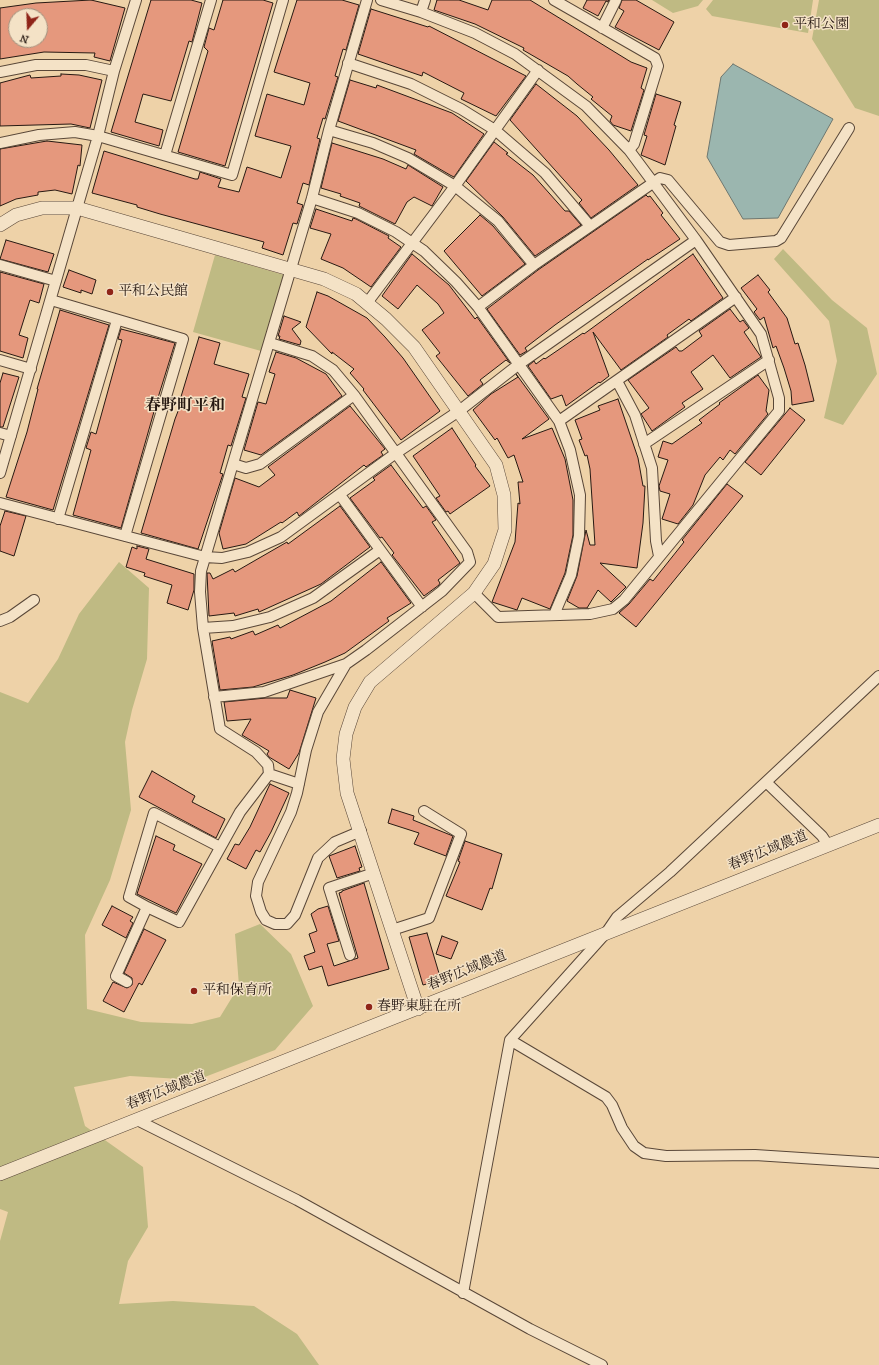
<!DOCTYPE html>
<html>
<head>
<meta charset="utf-8">
<style>
  body { margin:0 }
  #map { position:relative; width:879px; height:1365px; overflow:hidden; background:#eed2a8; font-family:"IM FELL French Canon",serif }
  canvas { display:block }
  .north { position:absolute; left:8px; top:8px; width:40px; height:40px; box-sizing:border-box; background:#f4e2c6; border:1px solid #a2927e; border-radius:50%; rotate:199deg; font-size:11px; font-weight:700; line-height:16px; text-align:center; color:#271912 }
  .north::after { content:''; display:block; margin:auto; width:14px; height:18px; background:#8f2418; clip-path:polygon(50% 0,100% 100%,50% 72%,0 100%) }
</style>
</head>
<body>
<div id="map">
<canvas width="879" height="1365"></canvas>
<div class="north">N</div>
</div>
<script>
const g = document.querySelector('canvas').getContext('2d');
g.lineJoin = 'round';
function paint(path, color) { g.fillStyle = color; g.fill(path, 'evenodd'); }
const toPath = rows => new Path2D(rows.map(r => 'M' + r).join(''));
function strokePath(path, color, width, dash) { g.strokeStyle = color; g.lineWidth = width; g.lineCap = dash ? 'butt' : 'round'; g.setLineDash(dash || []); g.stroke(path); }
function drawText(font, color, halo, rows, align = 'center') {
  g.font = font + ' "IM FELL French Canon","Noto Serif JP",serif'; g.lineWidth = 3; g.setLineDash([]); g.textBaseline = 'middle'; g.strokeStyle = halo; g.fillStyle = color; for (const [text, x, y, turn = 0] of rows) {
    g.save(); g.translate(x, y); g.rotate((+turn || 0) * Math.PI / 180); g.textAlign = isNaN(turn) ? turn : align; if (halo) g.strokeText(text, 0, 0); g.fillText(text, 0, 0); g.restore();
  }
}
paint(toPath([
  [652,0,703,0,698,6,673,13],
  [713,0,813,0,808,33,712,16,706,9],
  [819,0,879,0,879,116,855,108,812,39],
  [783,249,832,300,867,328,877,374,843,425,824,418,837,361,829,321,774,259],
  [215,255,284,275,261,351,193,332],
  [119,562,149,588,147,659,132,710,125,742,131,810,110,880,85,935,87,1009,141,1022,192,1024,220,1017,239,986,235,934,260,924,291,954,313,1006,275,1050,197,1080,130,1076,74,1087,85,1126,143,1167,148,1227,128,1261,119,1304,173,1301,254,1306,297,1334,319,1365,0,1365,0,1241,8,1212,0,1209,0,692,28,703,58,659,79,614]
]), '#bfba83');
const water = toPath([
  [733,64,833,119,778,218,743,219,707,157,721,77,733,64]
]);
paint(water, '#9bb6af');
strokePath(water, '#6d7770', 1);
const building = toPath([
  [91,0,125,8,110,61,94,57,95,53,44,52,0,59,0,8,36,3,91,0],
  [16,16,40,16,40,40,16,40,16,16],
  [151,0,191,0,202,3,192,42,189,41,171,101,143,94,135,122,163,130,159,146,111,132,151,0],
  [223,0,263,0,273,3,225,166,178,152,208,51,204,47,209,28,214,30,223,0],
  [297,0,342,0,359,5,346,50,343,49,335,76,338,77,325,119,323,118,317,138,320,139,309,185,303,183,297,203,303,205,297,224,293,223,283,255,262,248,264,242,160,214,137,207,137,205,92,193,104,151,195,179,198,179,200,172,221,179,218,187,239,192,247,167,281,178,291,146,255,136,267,94,304,105,310,83,274,72,297,0],
  [437,0,459,0,488,10,492,0,530,0,631,62,647,68,641,88,644,90,631,131,613,125,610,121,612,116,591,99,593,97,577,84,568,76,523,50,524,48,475,24,434,10,437,0],
  [587,0,609,0,608,2,606,1,598,16,583,8,587,0],
  [622,0,636,0,674,22,659,50,615,27,624,11,619,8,622,0],
  [371,9,428,27,429,26,526,76,496,116,461,99,464,93,423,72,422,76,358,54,371,9],
  [61,74,79,75,102,80,90,128,71,124,0,126,0,83,30,75,31,78,61,76,61,74],
  [350,80,376,88,377,85,452,113,484,134,454,177,450,175,414,154,416,150,338,121,350,80],
  [536,84,577,116,609,150,638,185,591,218,579,203,582,200,510,120,536,84],
  [656,94,681,102,674,125,676,126,665,165,641,155,647,136,644,135,656,94],
  [47,141,82,145,80,166,78,165,72,194,55,190,38,192,38,195,16,199,0,206,0,149,47,141],
  [494,142,508,153,506,154,533,175,565,211,569,211,581,225,535,256,503,217,466,181,494,142],
  [332,143,383,159,406,169,408,165,443,187,432,206,414,197,407,202,395,224,359,206,360,203,340,196,341,194,321,188,332,143],
  [646,195,648,197,650,196,663,213,661,215,680,239,648,260,648,259,555,325,525,348,527,351,520,355,487,309,538,270,646,195],
  [316,209,352,221,353,218,356,219,389,236,388,238,401,247,371,287,343,268,321,259,331,234,310,228,316,209],
  [480,215,493,226,525,264,482,296,444,251,480,215],
  [6,240,54,254,48,272,0,259,6,240],
  [412,254,449,285,475,319,477,317,510,363,506,360,480,380,483,384,468,396,436,356,440,353,422,330,444,313,438,304,417,285,398,309,382,296,412,254],
  [693,254,723,298,691,321,689,319,667,335,668,337,621,370,593,332,609,376,600,383,599,382,566,406,562,395,551,399,528,366,534,361,536,364,544,358,545,359,583,333,584,334,693,254],
  [69,270,96,280,92,294,81,290,81,293,63,287,69,270],
  [0,272,44,284,39,303,30,300,19,335,28,338,23,358,0,351,0,272],
  [758,275,770,290,768,292,787,318,795,344,798,343,805,365,814,401,792,405,791,391,784,368,776,346,773,348,764,317,760,320,754,312,757,309,741,288,758,275],
  [317,292,328,296,367,318,385,337,403,358,440,411,401,440,363,390,364,389,350,373,354,369,332,352,332,354,306,327,317,292],
  [730,309,740,322,743,320,749,328,744,332,761,357,730,378,713,355,691,372,703,389,682,403,685,407,652,431,641,414,649,408,628,380,676,347,679,351,682,351,702,336,699,331,730,309],
  [60,310,109,325,53,510,6,497,27,432,38,389,37,389,60,310],
  [284,316,301,322,292,329,301,341,300,345,279,339,280,336,278,336,284,316],
  [121,329,175,343,157,401,121,528,73,515,91,450,86,448,91,432,96,434,122,340,118,339,121,329],
  [199,337,220,343,214,364,249,374,242,397,246,398,231,446,228,445,220,473,223,474,198,549,141,533,175,419,182,401,180,400,199,337],
  [276,352,296,358,326,374,342,396,261,455,244,450,258,402,266,404,275,374,269,372,276,352],
  [3,373,19,377,3,427,0,427,0,383,3,373],
  [516,374,549,419,522,439,552,428,565,459,573,500,573,535,565,573,550,609,522,598,517,610,492,602,515,542,518,503,520,504,518,482,523,482,514,455,508,458,497,438,495,440,473,410,491,394,518,377,516,374],
  [758,375,769,390,766,411,768,414,735,454,730,450,723,460,720,457,705,475,693,505,678,524,662,519,670,494,660,491,659,486,668,460,658,457,663,441,672,444,702,423,699,420,720,404,719,403,758,375],
  [618,399,638,458,643,486,645,486,643,523,637,568,600,563,626,587,611,602,598,590,587,608,579,608,567,601,577,576,586,530,590,545,595,545,590,469,587,455,585,456,579,440,582,439,575,420,600,410,598,406,618,399],
  [350,406,385,449,381,452,383,455,366,467,364,465,299,516,297,512,282,523,281,522,246,544,223,549,219,533,235,478,259,487,275,475,268,467,350,406],
  [790,408,805,420,761,475,745,462,790,408],
  [452,428,476,465,475,466,490,486,450,514,448,511,446,512,436,498,440,496,413,456,452,428],
  [391,465,423,508,426,506,436,520,432,522,460,563,438,580,440,583,439,585,424,596,392,555,394,553,382,537,380,538,350,498,375,480,373,478,391,465],
  [727,484,743,496,636,627,619,613,629,604,650,579,653,581,684,542,682,540,727,484],
  [340,506,370,547,321,584,259,612,258,609,235,616,234,613,209,616,207,573,210,573,213,579,233,569,235,572,287,542,288,544,340,506],
  [5,511,26,516,14,556,0,551,0,526,5,511],
  [137,546,149,549,146,559,194,574,194,590,188,610,167,603,172,585,144,576,145,573,126,567,132,547,137,549,137,546],
  [381,562,411,603,387,618,389,621,345,653,325,662,293,675,253,687,220,690,212,641,230,637,231,639,253,631,255,635,278,625,280,628,331,601,381,562],
  [290,690,316,698,299,753,289,769,269,757,267,754,269,751,242,735,251,719,227,721,224,702,266,698,287,698,290,690],
  [152,771,195,796,192,802,225,819,216,838,139,797,152,771],
  [270,784,289,793,271,832,260,852,256,850,246,869,227,859,235,844,239,845,250,827,270,784],
  [392,809,414,816,413,820,453,836,446,856,414,844,419,833,388,823,392,809],
  [156,836,175,845,173,850,202,864,176,913,137,894,156,836],
  [465,841,502,854,492,889,490,888,482,910,446,896,460,862,458,861,465,841],
  [355,846,362,867,359,868,360,871,337,878,329,856,355,846],
  [364,883,389,969,328,986,322,966,309,970,304,956,315,952,309,934,317,931,311,914,318,909,328,906,339,941,327,944,334,966,358,958,339,893,342,892,342,891,364,883],
  [112,906,133,917,130,921,133,923,126,938,102,925,112,906],
  [144,929,166,940,142,985,139,983,124,1012,103,1001,113,982,127,988,132,985,132,978,124,973,144,929],
  [427,933,441,980,423,985,409,937,427,933],
  [442,936,458,942,451,959,436,954,442,936]
]);
paint(building, '#e5987d');
strokePath(building, '#271912', 1);
const minor = toPath([
  [381,0,421,12,475,33,515,54,586,106,629,150,696,240,761,334,779,398,779,411,624,600,613,609,590,614,498,617,474,593],
  [554,0,655,58,658,66,634,144,629,150],
  [421,12,425,0],
  [602,28,616,0],
  [348,63,411,84,461,109,495,130,545,173,590,226],
  [0,72,36,65,86,65,114,71],
  [329,130,373,143,408,158,455,186,498,221,534,265],
  [0,143,39,135,75,132,98,136,232,175,283,0],
  [165,155,211,0],
  [312,198,358,213,396,232,424,251,456,282,478,307,559,421,570,450,580,495,579,536,571,575,554,615],
  [0,265,56,281],
  [51,300,183,339,125,536],
  [367,303,455,186,538,70],
  [478,307,534,265,660,178,668,180,720,242,729,245,776,241,781,238,849,128],
  [0,360,31,369],
  [617,381,635,415,652,468,656,541,659,556],
  [559,421,736,297],
  [0,433,11,436],
  [644,444,769,360],
  [233,464,246,468,260,464,354,395],
  [0,473,98,136,114,71,136,0],
  [340,495,422,607],
  [0,503,205,557,222,558,248,552,281,537,396,453,459,411,518,365,696,240],
  [58,519,117,320],
  [0,621,10,617,34,600],
  [203,628,233,626,270,617,313,598,380,550],
  [346,664,318,712,306,750,297,793,291,812,258,882,256,896,261,912,266,920,275,924,287,924,295,915,318,858,335,842,361,831],
  [214,697,264,692,346,664,366,650,442,591,470,562,467,552,354,395,333,370,312,356,270,343],
  [269,774,268,765,256,752,220,729,203,628,200,592,201,571,312,198,329,130,367,0],
  [766,782,822,836,828,845],
  [147,907,179,922,240,812,269,774,299,784],
  [392,930,429,918,461,834,424,811],
  [350,955,329,888,374,873],
  [127,982,116,976,147,907,129,897,154,813,220,847],
  [510,1040,606,1097,612,1105,622,1128,634,1146,644,1153,666,1156,755,1155,879,1163],
  [137,1120,297,1200,530,1329,602,1365],
  [463,1293,510,1040,606,933,617,917,670,872,879,676]
]);
const tertiary = toPath([
  [0,225,16,215,42,208,77,208,324,279,356,294,386,319,414,347,496,465,504,495,505,530,494,564,474,593,370,682,355,707,346,734,343,759,347,793,418,1009],
  [0,1174,879,825]
]);
strokePath(minor, '#594738', 12);
strokePath(tertiary, '#594738', 14);
strokePath(minor, '#f4e2c6', 10);
strokePath(tertiary, '#f4e2c6', 13);
for (const [x, y, r, color] of [
  [785,25,4,"#8f2418"],
  [110,292,4,"#8f2418"],
  [194,991,4,"#8f2418"],
  [369,1007,4,"#8f2418"]
]) { const dot = new Path2D(); dot.arc(x, y, r, 0, 2 * Math.PI); g.fillStyle = color; g.fill(dot); strokePath(dot, '#f4e2c6', 1.5); }
drawText('14px', '#271912', '#f4e2c6', [
  ["平和公園",793,25],
  ["平和公民館",118,292],
  ["平和保育所",202,991],
  ["春野東駐在所",377,1007]
], 'left');
drawText('14px', '#271912', '#f4e2c6', [
  ["春野広域農道",768,851,-22],
  ["春野広域農道",467,971,-22],
  ["春野広域農道",166,1091,-21]
]);
drawText('bold 16px', '#271912', '#f4e2c6', [
  ["春野町平和",185,406]
]);
</script>
</body>
</html>
